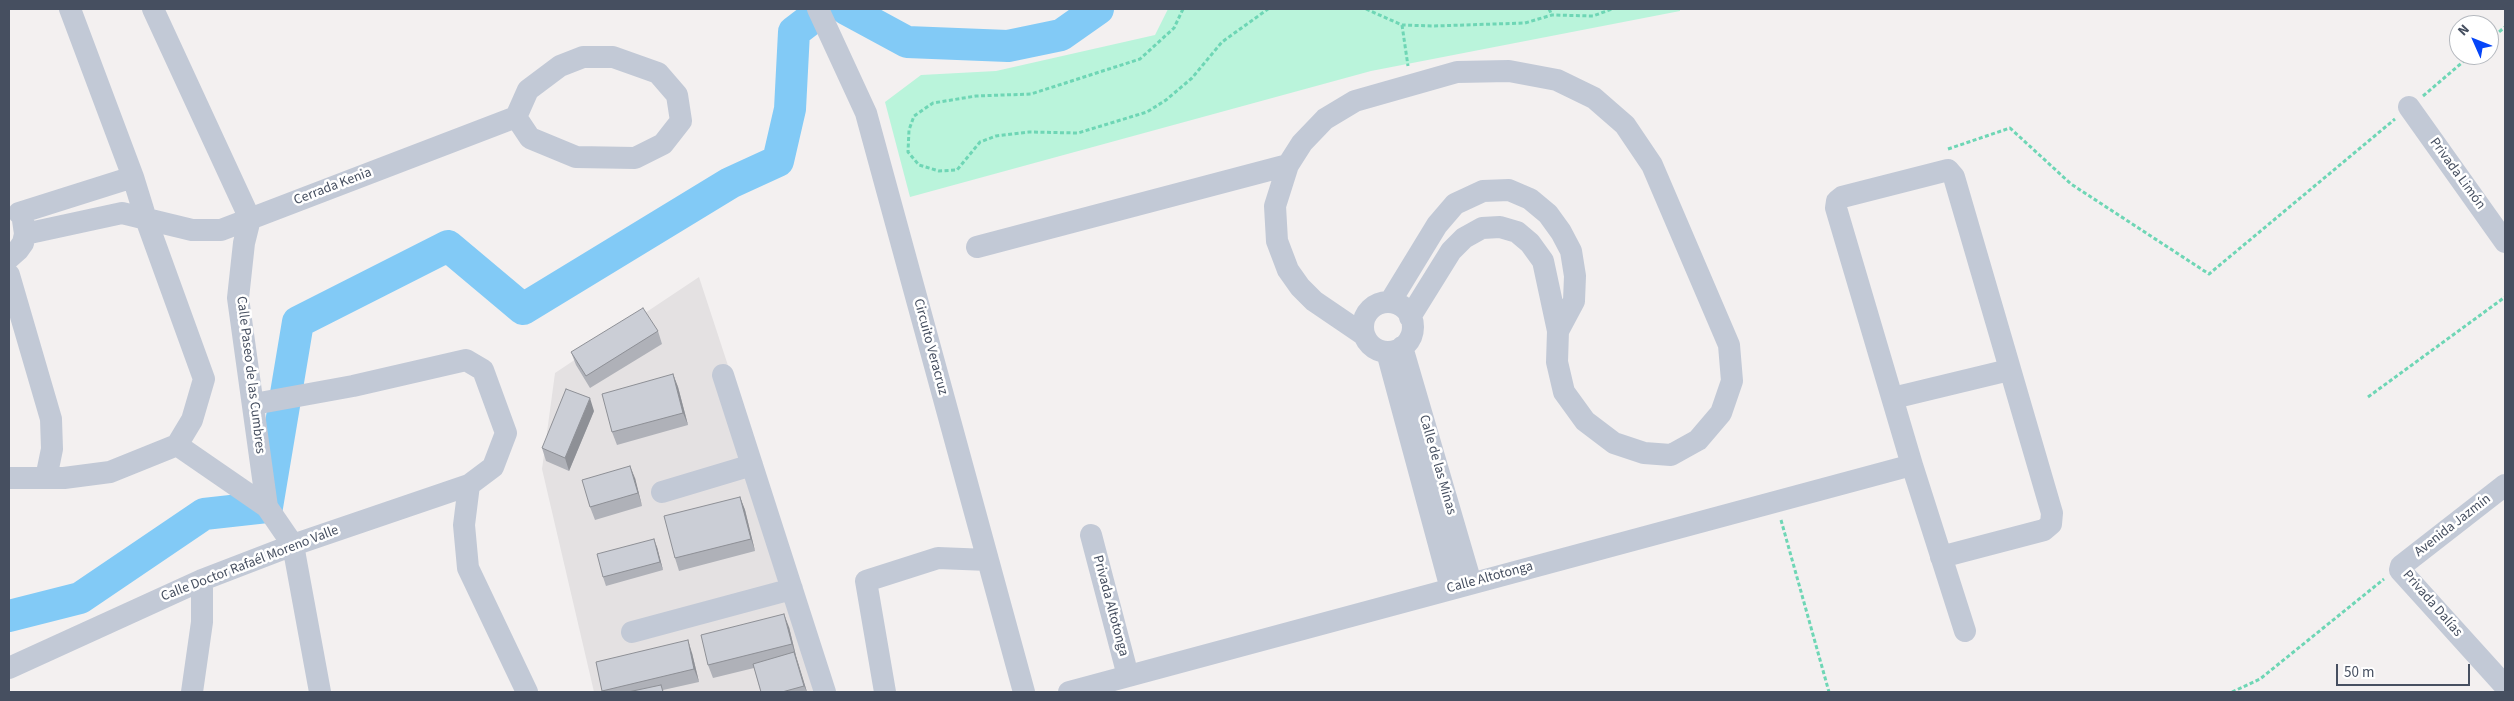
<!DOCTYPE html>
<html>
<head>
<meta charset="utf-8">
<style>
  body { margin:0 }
  #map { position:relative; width:2514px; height:701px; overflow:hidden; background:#f3f0f0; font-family:"Source Sans 3",sans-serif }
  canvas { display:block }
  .frame { position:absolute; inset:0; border:10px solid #464f60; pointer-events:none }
  .north { position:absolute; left:2449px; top:15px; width:50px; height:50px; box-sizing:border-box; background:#fff; border:1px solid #b5b9bf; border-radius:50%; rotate:314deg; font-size:14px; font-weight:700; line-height:20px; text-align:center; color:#464f60 }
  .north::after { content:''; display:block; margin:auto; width:18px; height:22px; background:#0545f8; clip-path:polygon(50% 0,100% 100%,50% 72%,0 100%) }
  .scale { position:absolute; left:2336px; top:664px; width:134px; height:22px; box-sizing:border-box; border:2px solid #464f60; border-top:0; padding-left:6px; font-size:15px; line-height:18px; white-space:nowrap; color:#464f60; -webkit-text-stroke:4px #fff; paint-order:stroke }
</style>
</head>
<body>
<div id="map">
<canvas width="2514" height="701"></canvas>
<div class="frame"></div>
<div class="north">N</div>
<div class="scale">50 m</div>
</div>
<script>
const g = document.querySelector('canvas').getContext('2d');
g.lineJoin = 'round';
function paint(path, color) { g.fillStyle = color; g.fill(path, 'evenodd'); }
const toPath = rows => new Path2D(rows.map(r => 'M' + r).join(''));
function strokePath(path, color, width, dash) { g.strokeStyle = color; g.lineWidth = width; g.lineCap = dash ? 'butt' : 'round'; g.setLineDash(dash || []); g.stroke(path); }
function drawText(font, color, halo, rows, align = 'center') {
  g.font = font + ' "Source Sans 3",sans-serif'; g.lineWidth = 5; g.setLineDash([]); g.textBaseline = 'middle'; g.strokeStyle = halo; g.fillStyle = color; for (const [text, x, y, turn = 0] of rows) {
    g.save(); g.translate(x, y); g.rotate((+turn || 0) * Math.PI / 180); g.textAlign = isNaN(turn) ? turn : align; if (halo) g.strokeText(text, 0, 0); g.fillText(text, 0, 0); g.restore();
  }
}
paint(toPath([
  [699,277,835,692,594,692,542,469,555,373]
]), '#e4e1e2');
paint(toPath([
  [1168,9,1680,9,1680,11,1371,71,910,197,885,102,921,75,996,71,1155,35]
]), '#baf4db');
strokePath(toPath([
  [846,9,907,42,1008,46,1061,35,1098,9],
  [9,616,80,598,204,514,267,507,298,322,448,246,523,309,730,183,778,161,790,109,794,32,824,9]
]), '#82caf6', 32);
strokePath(toPath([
  [1183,9,1174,28,1140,59,1031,94,976,96,933,103,914,116,909,130,908,152,919,165,939,171,957,170,980,142,996,136,1029,132,1078,133,1147,112,1166,100,1192,78,1222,42,1268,9],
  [1366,9,1402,25,1434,26,1525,23,1552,15,1593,16,1612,9],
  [1549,9,1552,15],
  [1402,25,1408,66],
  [2489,40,2505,27],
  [2423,96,2471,55],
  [1948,149,2010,128,2071,184,2209,274,2395,119],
  [2368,397,2505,297],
  [1781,520,1829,692],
  [2232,692,2260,679,2384,579]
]), '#6ed6b5', 3, [4, 2.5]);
strokePath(toPath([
  [153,9,250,219,244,243,238,298,267,507,293,545,320,692],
  [818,9,866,113,1024,692],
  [2409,107,2505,242],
  [19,213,133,177],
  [25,234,122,213,192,230,221,230,516,117,528,90,560,66,583,57,613,57,658,73,677,95,681,121,663,144,635,158,576,157,530,138,516,117],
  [977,247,1288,165],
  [9,258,18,250,23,243,25,234,23,220],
  [9,275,51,419,52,449,46,478],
  [1390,302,1437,225,1455,204,1483,191,1509,190,1530,199,1548,214,1561,232,1571,251,1575,276,1574,301,1558,331],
  '1363 327a25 25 0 1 1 50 0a25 25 0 1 1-50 0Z',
  [1364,335,1314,301,1300,287,1288,270,1277,241,1275,206,1288,165,1302,143,1325,119,1355,101,1457,72,1509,71,1557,80,1594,98,1625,125,1652,165,1729,345,1732,381,1721,413,1698,440,1671,455,1644,453,1614,443,1585,421,1564,392,1557,362,1558,331,1543,261,1530,243,1517,232,1500,227,1482,228,1464,238,1451,251,1410,317],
  [1402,347,1471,583],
  [1387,352,1451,589],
  [723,375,825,692],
  [1893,398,2009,370],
  [177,445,267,507],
  [9,478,64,478,110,472,177,445,192,420,204,379,146,219,133,177,70,9],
  [469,485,464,525,468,568,527,692],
  [2505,485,2401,566,2400,570,2505,686],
  [662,492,752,465],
  [1091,535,1128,676],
  [1941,557,2044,530,2051,524,2052,513,1954,177,1948,170,1842,197,1837,201,1836,208,1912,465,1965,631],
  [632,632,792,589],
  [9,668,202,580,293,545,469,485,493,467,506,433,483,370,466,360,353,386,254,404],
  [192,692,202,622,202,580],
  [885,692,866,581,938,558,988,560],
  [1069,692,1912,465]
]), '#c2c9d6', 22);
paint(toPath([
  [658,331,662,344,590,388,576,365,571,352],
  [673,374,678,387,688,425,617,445,612,432],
  [594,411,569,471,546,461,542,448],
  [635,478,642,506,595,520,590,507],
  [740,497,745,510,755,551,679,571,675,558],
  [657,547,663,570,606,586,603,577],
  [789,627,796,656,807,692,761,692,754,668,713,678,708,665],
  [692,653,699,682,663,690,664,692,603,692,596,662]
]), '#afb1b8');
paint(toPath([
  [673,374,678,387,688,425,683,413],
  [590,398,594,411,569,471,565,458],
  [630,466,635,478,642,506,638,493],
  [740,497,745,510,755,551,751,539],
  [654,539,657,547,663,570,660,562],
  [784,614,789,627,796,656,807,692,804,686,792,644],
  [688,640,692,653,699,682,694,669]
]), '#8e9096');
const building = toPath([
  [643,308,658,331,586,376,571,352,643,308],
  [673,374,683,413,612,432,602,394,673,374],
  [566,389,590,398,565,458,542,448,566,389],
  [630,466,638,493,590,507,582,480,630,466],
  [740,497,751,539,675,558,664,516,740,497],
  [654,539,660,562,603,577,597,554,654,539],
  [784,614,792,644,708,665,701,635,784,614],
  [688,640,694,669,602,691,596,662,688,640],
  [794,652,804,686,782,692,761,692,753,664,794,652],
  [661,685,663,692,628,692,661,685]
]);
paint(building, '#cbced6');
strokePath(building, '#8e9096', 1);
drawText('14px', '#464f60', '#fff', [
  ["Privada Limón",2457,174,54],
  ["Cerrada Kenia",333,187,-21],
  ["Circuito Veracruz",930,347,75],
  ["Calle Paseo de las Cumbres",250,375,83],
  ["Calle de las Minas",1437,465,74],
  ["Avenida Jazmín",2453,526,-38],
  ["Calle Doctor Rafaél Moreno Valle",250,564,-21],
  ["Calle Altotonga",1490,578,-15],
  ["Privada Dalías",2432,604,49],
  ["Privada Altotonga",1110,606,75]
]);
</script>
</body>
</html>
